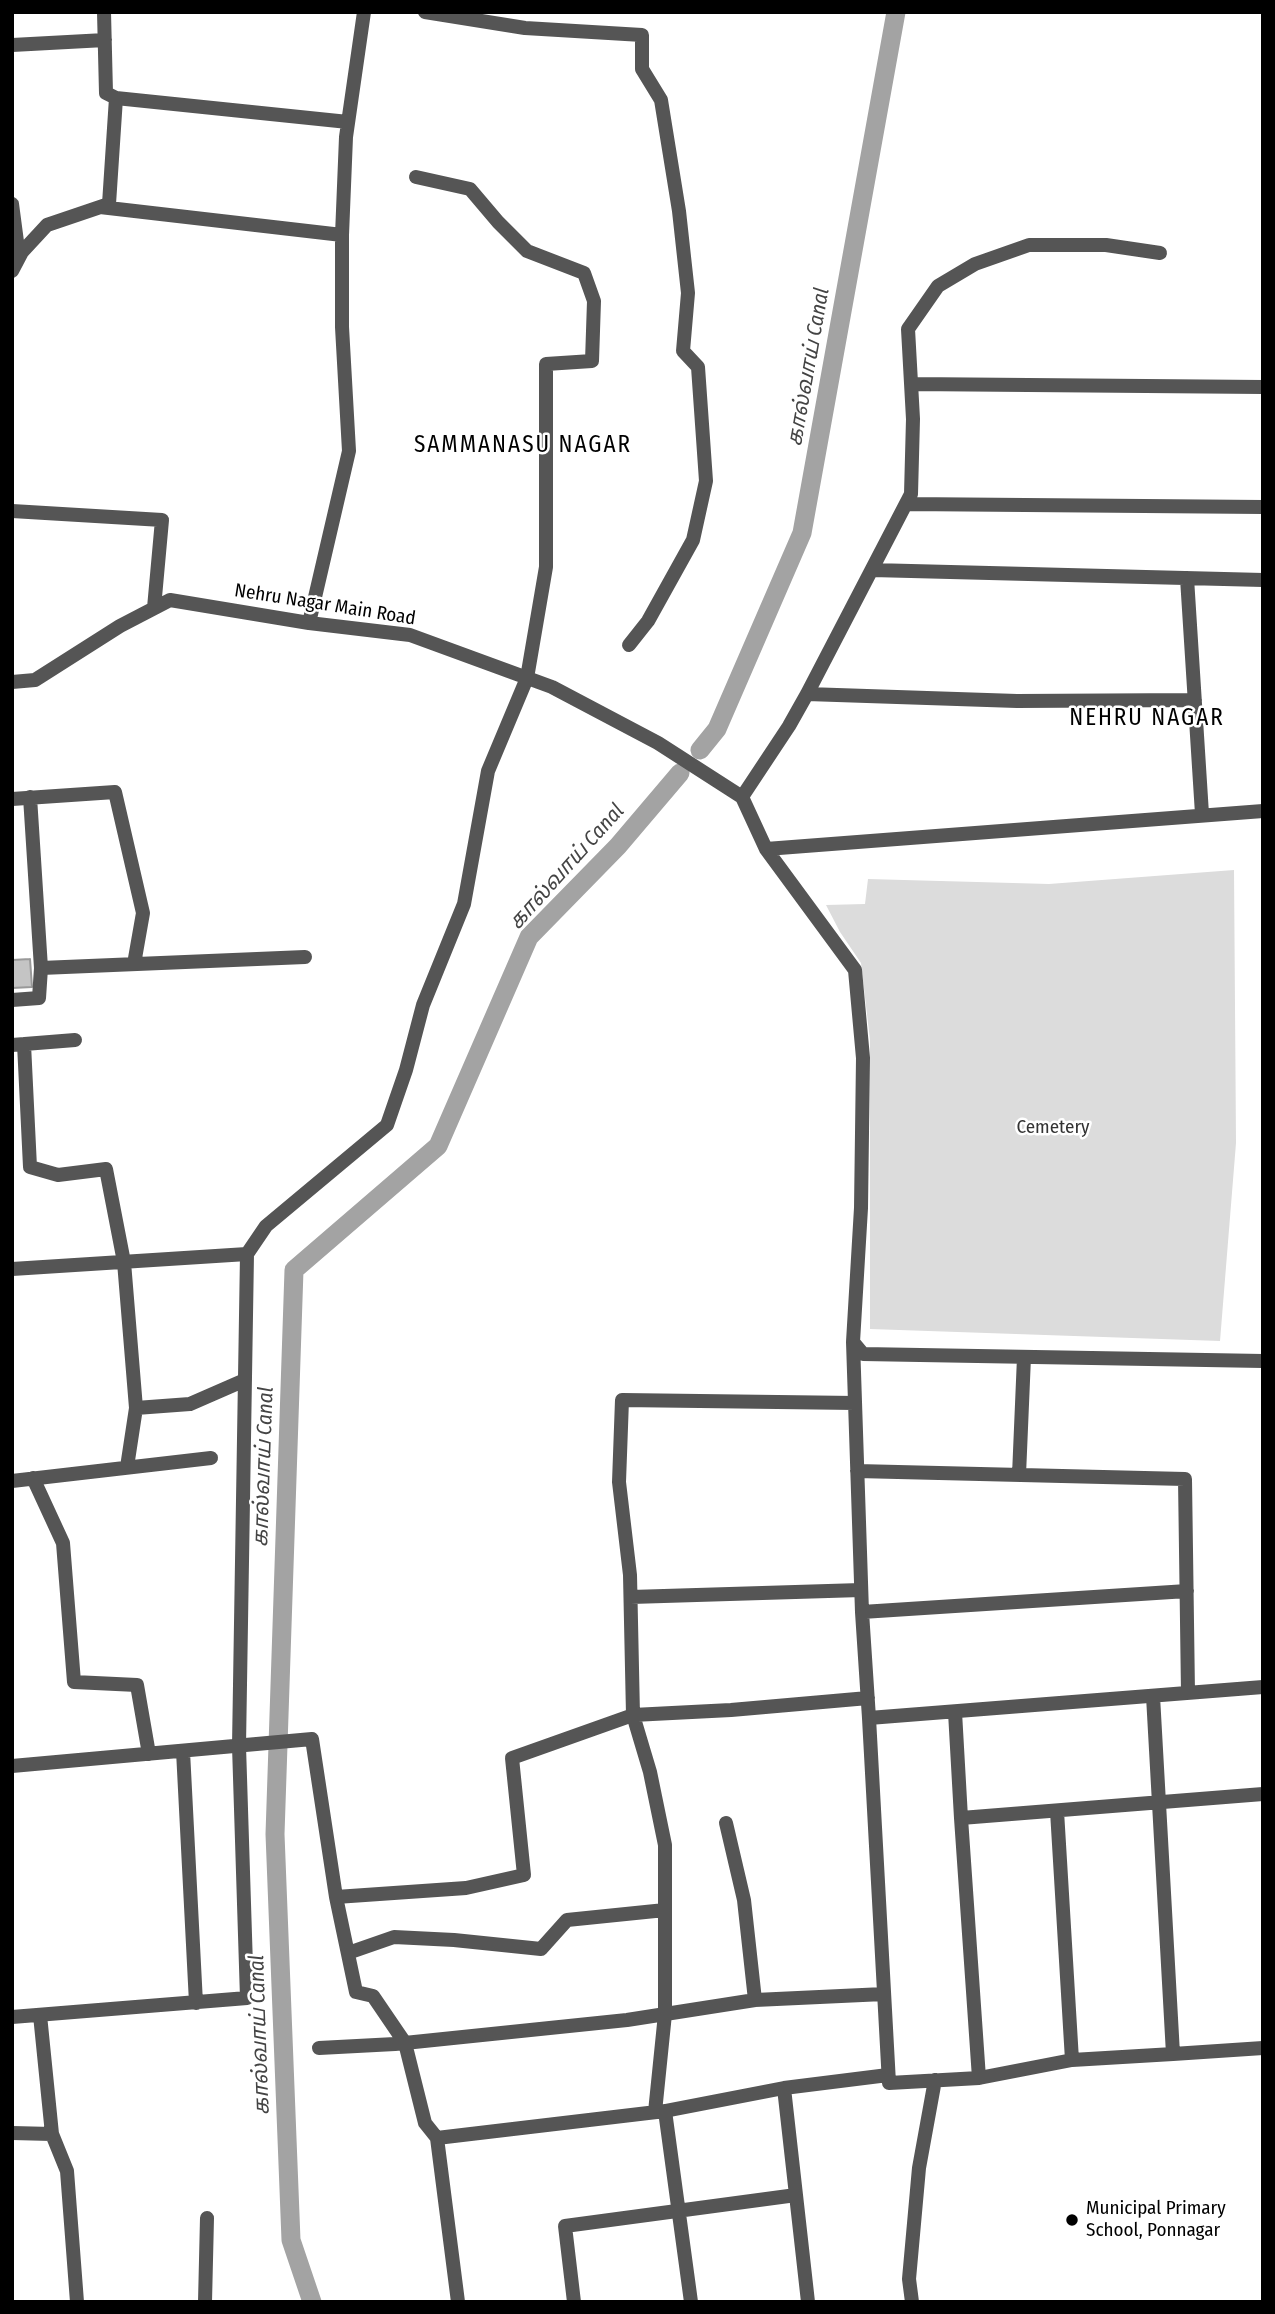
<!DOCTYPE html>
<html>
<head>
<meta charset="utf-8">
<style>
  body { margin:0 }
  #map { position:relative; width:1275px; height:2314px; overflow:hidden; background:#fff; font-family:"Fira Sans Condensed",sans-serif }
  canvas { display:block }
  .frame { position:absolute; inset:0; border:14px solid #000; pointer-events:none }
</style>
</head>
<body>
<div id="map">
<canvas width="1275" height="2314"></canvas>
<div class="frame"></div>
</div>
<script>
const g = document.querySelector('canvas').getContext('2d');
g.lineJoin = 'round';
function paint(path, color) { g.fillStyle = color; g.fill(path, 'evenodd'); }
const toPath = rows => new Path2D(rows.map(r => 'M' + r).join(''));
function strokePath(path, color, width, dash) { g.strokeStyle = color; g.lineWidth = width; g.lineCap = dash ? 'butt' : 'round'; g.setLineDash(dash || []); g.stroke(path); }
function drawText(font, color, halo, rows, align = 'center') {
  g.font = font + ' "Fira Sans Condensed","Noto Sans Tamil",sans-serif'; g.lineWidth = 5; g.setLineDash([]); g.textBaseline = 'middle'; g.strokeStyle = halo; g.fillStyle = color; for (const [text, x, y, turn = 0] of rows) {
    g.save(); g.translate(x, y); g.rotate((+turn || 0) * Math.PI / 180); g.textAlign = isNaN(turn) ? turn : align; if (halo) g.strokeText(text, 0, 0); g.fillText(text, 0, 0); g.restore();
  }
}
paint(toPath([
  [1234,870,1236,1143,1220,1341,870,1329,870,1040,861,963,840,932,826,905,865,904,868,879,1049,884]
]), '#dcdcdc');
strokePath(toPath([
  [700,750,717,729,802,533,896,12],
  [312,2302,291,2240,275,1834,294,1270,438,1146,529,937,618,846,680,773]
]), '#a3a3a3', 19);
const building = toPath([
  [30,959,32,987,12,988,12,960,30,959]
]);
paint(building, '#c4c4c4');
strokePath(building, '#999', 2);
strokePath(toPath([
  [425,12,525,28,642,35,642,69,661,100,679,211,688,293,683,351,698,367,706,481,693,540,648,621,629,645],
  [12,45,105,40],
  [116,98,348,122],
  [12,204,19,257],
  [100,207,342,235],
  [12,271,22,252,47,225,109,204,116,98,106,93,104,12],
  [911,384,1263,387],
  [906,504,1263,507],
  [12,511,162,520,154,608],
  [872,570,1263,580],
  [1187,578,1202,814],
  [309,623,349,451,342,327,342,235,346,137,364,12],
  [12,682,35,680,120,626,170,600,309,623,410,635,552,687,658,743,742,797],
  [807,694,1017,701,1195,700],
  [30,797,41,968],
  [742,797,766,849,855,970,863,1058,861,1208,853,1342,863,1354,1263,1361],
  [742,797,789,726,807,694,911,494,913,419,908,329,938,286,975,264,1029,245,1106,245,1160,253],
  [12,799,115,792,143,913,134,964],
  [766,849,1263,811],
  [12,1000,39,998,41,968,305,957],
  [24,1044,30,1167,58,1175,106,1169,124,1262,136,1408],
  [12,1045,75,1040],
  [12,1269,247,1254],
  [853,1342,862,1612,869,1718,1263,1687],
  [855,1403,622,1400,619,1482,630,1575,633,1715,731,1710,868,1698],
  [127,1467,136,1408,190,1404,245,1380],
  [857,1471,1185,1479,1188,1693],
  [1019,1475,1024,1357],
  [33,1478,63,1543,74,1682,137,1685,149,1754],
  [12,1481,211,1458],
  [631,1597,861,1590],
  [862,1612,1187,1591],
  [1153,1696,1173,2054,1263,2048],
  [955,1712,961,1818,1263,1794],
  [869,1718,889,2083,979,2078,961,1818],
  [183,1751,196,2003],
  [12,1766,312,1739,336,1897],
  [1057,1811,1072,2060,1173,2054],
  [726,1823,744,1900,755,2000],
  [348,1953,394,1937,454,1940,541,1949,567,1920,665,1910],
  [40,2015,52,2134,67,2171,77,2302],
  [12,2017,247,1998,239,1746,247,1254,266,1226,387,1125,406,1070,423,1005,464,904,488,771,527,678,546,567,546,364,592,361,594,301,584,273,527,251,498,222,470,189,416,177],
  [319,2048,395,2044,627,2020,755,2000,884,1994],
  [979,2078,1072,2060],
  [784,2088,808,2302],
  [665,2111,691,2302],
  [12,2133,52,2134],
  [437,2138,425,2123,405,2043,373,1996,356,1992,336,1897,466,1888,524,1875,512,1758,633,1715,650,1772,665,1845,665,2014,655,2112],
  [205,2302,207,2218],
  [458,2302,437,2138,665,2111,784,2088,888,2075],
  [574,2302,565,2226,796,2195],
  [912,2302,909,2279,919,2168,935,2080]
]), '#555', 14);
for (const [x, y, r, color] of [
  [1072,2220,7,"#000"]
]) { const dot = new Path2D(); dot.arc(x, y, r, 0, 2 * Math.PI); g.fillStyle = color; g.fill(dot); strokePath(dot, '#fff', 2.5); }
drawText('19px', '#000', '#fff', [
  ["Nehru Nagar Main Road",325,605,9]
]);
drawText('19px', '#333', '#fff', [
  ["Cemetery",1053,1128]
]);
drawText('19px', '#000', '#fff', [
  ["Municipal Primary",1086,2209],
  ["School, Ponnagar",1086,2231]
], 'left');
drawText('italic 21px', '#444', '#fff', [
  ["கால்வாய் Canal",809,367,-80],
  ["கால்வாய் Canal",567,867,-48],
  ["கால்வாய் Canal",264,1467,-88],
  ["கால்வாய் Canal",260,2035,-92]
]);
g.letterSpacing = '2px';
drawText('23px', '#000', '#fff', [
  ["SAMMANASU NAGAR",523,446],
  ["NEHRU NAGAR",1147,719]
]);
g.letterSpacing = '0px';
</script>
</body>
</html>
